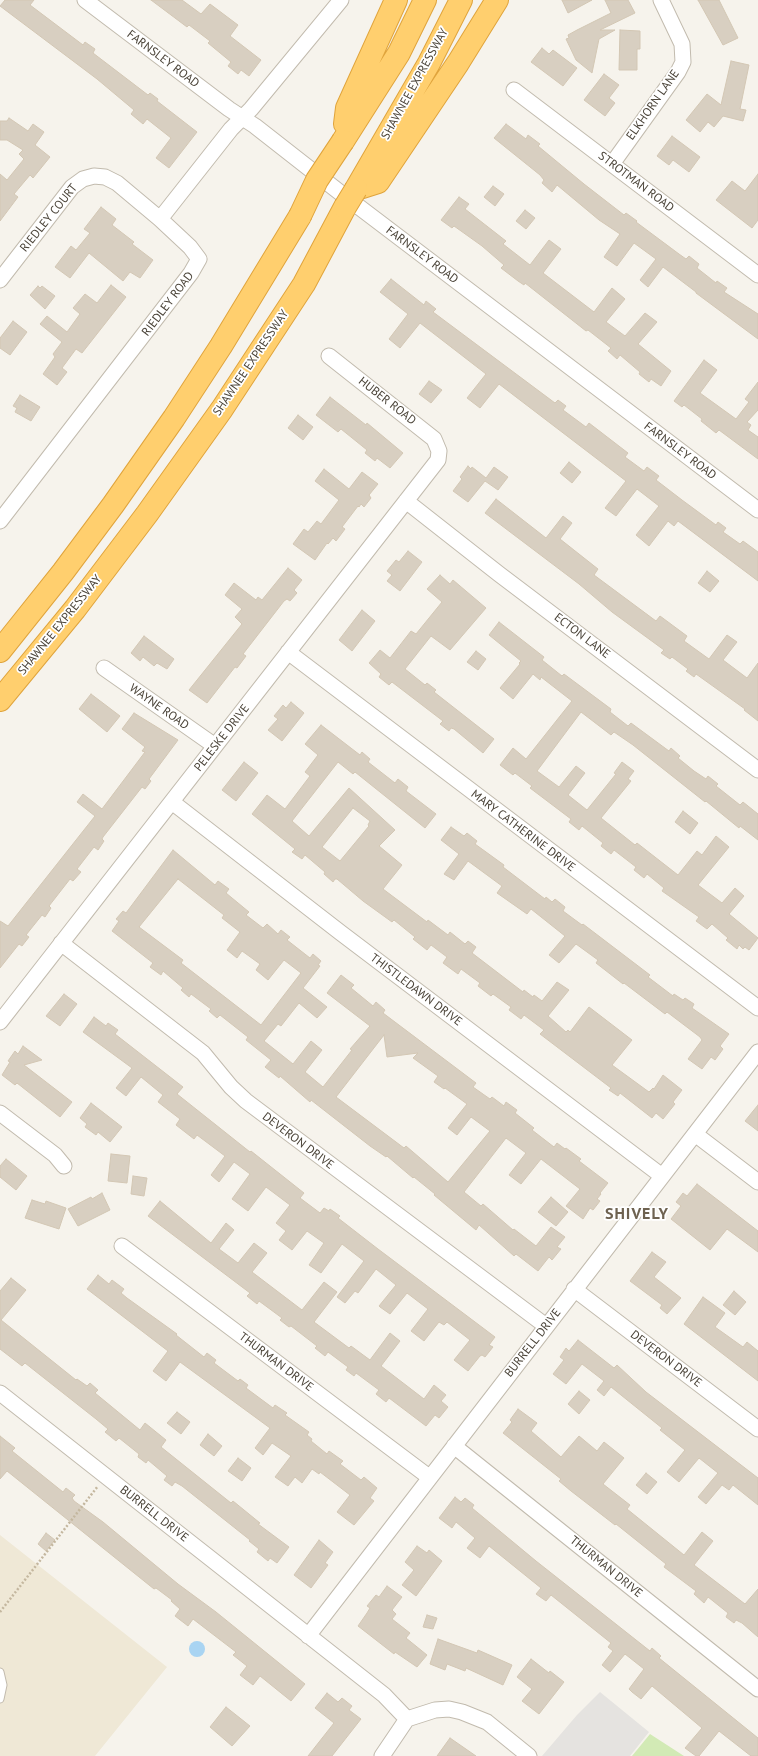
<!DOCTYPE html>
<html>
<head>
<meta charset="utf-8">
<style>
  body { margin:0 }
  canvas { display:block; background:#f6f3ec }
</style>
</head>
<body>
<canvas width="758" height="1756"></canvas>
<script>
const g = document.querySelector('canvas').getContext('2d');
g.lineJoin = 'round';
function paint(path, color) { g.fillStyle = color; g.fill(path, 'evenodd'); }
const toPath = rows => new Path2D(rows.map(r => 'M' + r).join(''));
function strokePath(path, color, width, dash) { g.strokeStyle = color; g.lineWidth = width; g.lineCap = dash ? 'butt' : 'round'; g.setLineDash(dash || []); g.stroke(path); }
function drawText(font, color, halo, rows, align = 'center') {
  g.font = font + ' "PT Sans",sans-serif'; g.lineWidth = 3.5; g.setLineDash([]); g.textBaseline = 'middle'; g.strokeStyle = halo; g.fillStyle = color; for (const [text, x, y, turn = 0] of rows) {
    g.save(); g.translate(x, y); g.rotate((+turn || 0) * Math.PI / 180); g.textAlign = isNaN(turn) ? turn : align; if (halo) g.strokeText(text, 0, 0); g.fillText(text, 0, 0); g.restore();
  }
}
paint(toPath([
  [0,1535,167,1667,95,1756,0,1756]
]), '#efe8d6');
paint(toPath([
  [650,1734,684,1756,632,1756]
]), '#d2eab5');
paint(toPath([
  [600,1692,649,1732,630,1756,542,1756,577,1715]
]), '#e5e3e0');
paint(toPath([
  '189 1649a8 8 0 1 1 16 0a8 8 0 1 1-16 0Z'
]), '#a9d4f2');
const building = toPath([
  [5,0,34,0,30,5,83,45,85,42,95,49,93,53,148,95,150,93,158,99,157,101,197,132,169,168,156,158,171,138,147,119,143,124,131,114,134,110,97,79,0,6,5,0],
  [151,0,182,0,201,14,210,4,238,25,230,36,261,60,249,76,241,70,238,74,228,66,231,62,208,43,210,41,189,25,187,27,151,0],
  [562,0,592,0,568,13,562,0],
  [605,0,628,0,635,13,600,30,615,30,599,39,592,73,576,60,566,39,569,38,568,35,577,30,611,13,605,0],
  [698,0,719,0,738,38,723,45,698,0],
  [620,30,640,31,640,49,637,49,637,70,619,70,620,30],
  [542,48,549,54,553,50,577,68,563,86,531,62,542,48],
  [731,61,749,65,740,109,746,110,743,121,723,116,714,127,708,122,700,132,686,120,707,94,721,105,731,61],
  [604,74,619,85,609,98,615,103,605,116,584,100,604,74],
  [9,118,28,131,33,124,44,132,35,145,50,157,33,178,30,175,14,194,18,197,0,221,0,174,7,180,24,159,19,154,23,150,7,140,0,140,0,121,7,121,9,118],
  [506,124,526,139,528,135,540,144,538,146,584,184,624,215,626,213,637,221,636,222,679,254,686,259,689,256,699,264,697,268,716,283,717,281,727,288,724,292,758,314,758,339,696,293,696,292,663,267,648,287,640,280,656,259,634,243,617,266,604,257,620,234,599,220,557,185,552,192,542,183,544,180,540,175,494,138,506,124],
  [672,136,700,157,689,172,673,160,669,165,657,156,672,136],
  [758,174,758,220,752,228,716,200,732,181,745,191,758,174],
  [493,186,504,194,495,206,484,197,493,186],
  [459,197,469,204,465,209,506,241,503,244,530,265,549,240,561,249,543,273,594,312,612,288,625,299,606,322,625,336,645,313,657,322,638,344,671,371,661,386,651,379,649,382,639,374,640,372,620,355,617,359,608,351,611,348,588,330,586,331,525,283,524,285,518,281,501,268,504,265,482,246,454,226,452,228,441,220,459,197],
  [101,207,116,219,112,225,134,242,132,244,153,260,140,278,130,272,123,281,89,253,70,278,55,267,71,246,76,250,90,233,84,229,101,207],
  [525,210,535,218,526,229,516,221,525,210],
  [391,279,424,305,426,301,436,309,433,312,555,403,558,400,566,406,563,410,586,427,589,423,628,453,625,457,644,471,647,467,659,476,656,480,682,500,716,525,718,522,726,528,723,532,740,544,743,541,758,552,758,581,678,521,674,526,668,521,649,546,636,535,659,506,637,489,616,516,605,508,626,481,499,384,480,408,467,398,486,374,420,323,400,348,389,339,408,314,380,292,391,279],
  [111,285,126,297,82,353,76,349,62,368,67,372,57,385,43,374,55,357,53,354,62,342,40,324,47,316,67,332,80,314,73,308,85,294,97,303,111,285],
  [38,286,40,288,42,286,55,296,45,309,30,295,38,286],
  [13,321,27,332,10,355,0,348,0,338,13,321],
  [704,360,717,370,700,393,736,419,749,402,745,399,758,382,758,410,747,422,751,425,748,430,758,437,758,459,719,430,716,433,701,421,702,419,684,405,682,407,674,401,704,360],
  [429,381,442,390,431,403,419,394,429,381],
  [20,395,40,407,31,421,15,412,17,408,13,406,20,395],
  [330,397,366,425,367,423,403,453,390,468,377,458,375,461,365,453,367,450,341,429,338,432,316,415,330,397],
  [298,415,313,427,303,440,288,428,298,415],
  [569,462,581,472,572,483,560,473,569,462],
  [468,466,471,469,472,467,486,478,494,467,508,477,498,490,485,481,468,502,453,491,462,479,460,477,468,466],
  [324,469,349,489,362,472,378,484,369,495,371,498,364,507,361,504,359,507,358,506,342,527,345,529,336,541,333,538,328,544,327,543,315,560,293,544,304,529,308,532,317,521,321,524,339,500,315,481,324,469],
  [496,499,546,538,563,516,572,523,560,539,598,569,594,575,656,621,660,616,687,636,684,641,709,659,727,635,737,642,723,660,747,678,758,663,758,721,744,710,745,709,696,674,694,677,686,671,688,669,672,657,670,659,661,653,664,650,612,612,579,584,485,513,496,499],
  [408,551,422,562,400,591,387,581,392,575,387,571,396,560,399,562,408,551],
  [288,568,302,580,294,590,297,593,290,601,287,599,284,601,243,654,246,656,237,668,235,667,207,703,189,690,242,624,235,617,242,609,225,595,234,583,256,600,258,597,262,600,288,568],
  [707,571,719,581,710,592,698,583,707,571],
  [440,575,450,584,453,580,486,608,450,650,431,636,405,669,425,685,427,683,436,690,434,692,494,739,483,753,454,729,451,728,449,731,440,724,443,721,392,682,389,685,379,677,381,674,369,663,380,650,390,658,411,631,416,634,442,602,427,589,440,575],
  [362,610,375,621,352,651,339,640,362,610],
  [499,622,544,657,542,660,562,676,564,674,611,709,610,712,628,726,631,723,669,751,671,748,680,756,678,758,694,771,706,779,708,776,718,784,716,786,740,805,743,802,758,814,758,840,740,826,739,828,706,801,705,802,633,745,614,732,611,735,581,712,537,771,559,787,576,766,585,773,568,795,587,810,616,774,614,773,622,762,634,771,628,779,631,781,601,818,635,845,637,843,678,875,697,851,702,855,716,836,729,847,698,885,722,903,735,888,744,896,729,914,758,938,749,950,745,947,743,949,739,945,737,949,726,940,728,938,712,924,707,929,696,921,699,917,662,891,664,888,647,874,644,878,634,870,636,867,614,850,611,854,601,846,603,843,582,826,579,830,569,822,571,819,530,788,532,786,515,773,513,775,500,765,513,748,526,759,572,701,541,677,540,680,533,674,513,699,500,688,520,664,519,663,521,661,489,635,499,622],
  [144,636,174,659,167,669,157,663,154,666,143,657,140,661,131,653,144,636],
  [476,651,486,659,478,670,467,662,476,651],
  [91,694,120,716,107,732,79,709,91,694],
  [291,702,304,713,282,741,268,730,278,719,274,716,283,705,286,708,291,702],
  [134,713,178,740,149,779,151,781,145,789,142,787,103,837,102,839,104,841,98,850,94,847,77,869,81,872,73,881,70,879,49,906,51,908,45,917,42,915,26,935,29,937,22,946,19,944,0,968,0,921,8,926,95,816,77,802,83,794,102,809,145,752,142,751,145,747,122,729,134,713],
  [321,725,360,755,362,752,370,759,368,762,395,783,398,779,408,787,406,791,436,814,425,828,355,772,353,774,338,762,292,821,309,836,349,788,395,830,379,846,402,865,383,889,427,922,428,920,448,935,450,932,465,944,468,941,476,947,472,953,523,992,524,990,533,997,534,995,542,1001,557,982,569,990,548,1016,566,1032,568,1030,570,1032,589,1007,632,1040,612,1065,649,1092,653,1088,654,1089,663,1075,682,1090,673,1102,675,1104,663,1119,656,1113,652,1118,620,1093,618,1096,609,1090,611,1088,540,1034,544,1030,524,1015,521,1019,509,1010,511,1007,493,994,491,996,478,986,480,983,461,969,458,974,443,963,447,957,431,945,427,950,413,939,415,937,394,920,392,922,363,901,337,879,335,879,333,882,324,874,325,872,305,855,302,859,292,852,295,849,252,814,267,795,285,809,310,776,305,772,318,755,305,744,321,725],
  [353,808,370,821,368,825,369,826,340,861,322,847,353,808],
  [244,762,258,773,236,801,222,790,244,762],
  [683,811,698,823,690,834,675,822,683,811],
  [451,827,464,836,467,833,477,841,475,844,504,865,503,867,545,899,546,897,552,902,555,899,565,907,563,911,582,925,583,924,650,975,648,977,673,996,674,994,683,1000,685,998,694,1004,692,1008,729,1034,720,1046,723,1049,715,1060,711,1057,702,1069,688,1059,702,1040,700,1037,667,1012,665,1014,624,983,623,984,596,963,598,960,576,944,559,963,549,955,565,936,531,909,527,914,497,893,502,886,468,861,454,880,444,874,459,854,441,840,451,827],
  [173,850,215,885,218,881,229,889,226,893,249,912,246,915,263,928,267,924,278,934,281,930,290,937,287,940,310,958,313,954,321,961,318,965,320,966,303,988,327,1007,317,1018,299,1003,281,1026,278,1024,264,1041,293,1064,311,1041,322,1050,305,1072,323,1087,352,1050,350,1049,370,1026,327,993,341,975,354,985,351,988,373,1006,376,1002,385,1010,383,1013,476,1083,473,1087,490,1099,492,1097,504,1106,506,1102,517,1110,515,1113,534,1128,532,1130,554,1147,557,1143,565,1149,566,1148,581,1159,579,1161,608,1183,600,1193,601,1194,597,1199,600,1201,593,1210,590,1208,583,1219,566,1206,580,1189,541,1159,521,1184,509,1175,526,1153,506,1138,464,1192,481,1206,483,1204,513,1230,514,1229,536,1246,551,1227,565,1237,557,1247,561,1249,552,1260,549,1257,538,1271,516,1254,514,1256,479,1225,476,1230,434,1195,435,1194,414,1177,413,1178,387,1156,386,1157,370,1146,311,1100,310,1102,280,1076,279,1078,265,1067,271,1060,246,1040,248,1037,220,1015,217,1018,209,1011,211,1009,191,994,189,997,181,990,183,988,163,971,161,975,150,967,153,963,112,931,119,921,116,919,123,911,126,913,173,850],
  [178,879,224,915,222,918,240,932,227,950,237,958,242,951,260,964,256,970,268,980,284,960,301,973,261,1025,181,963,183,960,139,927,178,879],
  [384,1035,387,1057,418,1053,413,1058,438,1076,434,1082,444,1089,445,1088,467,1104,448,1128,457,1135,471,1117,490,1131,448,1182,406,1146,404,1148,336,1097,384,1035],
  [64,994,77,1004,60,1026,46,1016,64,994],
  [94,1017,106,1026,108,1023,118,1030,115,1034,183,1087,177,1094,250,1152,251,1151,304,1193,300,1198,320,1213,324,1208,329,1211,330,1209,340,1216,338,1218,378,1249,495,1337,489,1345,493,1347,485,1357,482,1355,480,1356,468,1371,454,1360,470,1340,447,1322,444,1325,439,1322,424,1341,411,1331,428,1309,407,1293,390,1314,380,1307,379,1306,396,1285,376,1269,358,1293,355,1291,345,1303,337,1297,364,1261,342,1244,321,1273,309,1265,324,1243,307,1231,292,1250,279,1240,286,1231,276,1223,290,1205,266,1187,248,1211,232,1199,250,1174,234,1162,219,1182,211,1175,225,1156,197,1135,194,1139,176,1125,180,1119,158,1102,163,1095,141,1077,126,1096,116,1088,132,1068,83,1032,94,1017],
  [23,1046,42,1060,24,1065,72,1102,60,1117,17,1083,15,1085,2,1075,10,1062,8,1061,15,1051,18,1054,23,1046],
  [91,1103,122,1127,110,1142,98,1132,96,1135,85,1127,87,1124,80,1118,91,1103],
  [758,1105,758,1131,745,1121,758,1105],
  [111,1154,130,1156,127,1183,108,1181,111,1154],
  [6,1159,27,1176,16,1190,0,1177,0,1166,6,1159],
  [133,1176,147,1178,144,1196,131,1194,133,1176],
  [697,1184,758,1231,758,1252,727,1229,710,1250,671,1219,681,1206,676,1202,683,1193,687,1196,697,1184],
  [102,1193,110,1210,78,1226,68,1209,91,1197,92,1199,102,1193],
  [551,1197,568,1212,556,1226,538,1212,551,1197],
  [32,1200,45,1204,46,1201,66,1208,59,1229,25,1218,32,1200],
  [160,1201,211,1243,226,1223,234,1230,219,1249,238,1263,254,1243,267,1253,252,1272,302,1310,324,1282,337,1292,314,1322,349,1348,351,1346,370,1360,390,1333,400,1341,381,1366,424,1399,434,1385,446,1395,441,1401,448,1407,439,1418,435,1415,426,1426,389,1398,386,1402,376,1394,379,1390,356,1373,354,1376,346,1370,348,1367,328,1352,325,1356,315,1348,317,1346,291,1326,289,1327,280,1320,282,1318,259,1301,257,1304,247,1296,250,1293,148,1216,160,1201],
  [652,1252,666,1262,654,1277,681,1298,667,1314,660,1308,662,1305,630,1281,652,1252],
  [98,1275,109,1284,112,1280,124,1289,121,1293,127,1298,177,1334,176,1335,204,1357,207,1353,216,1360,214,1363,238,1381,240,1379,248,1385,246,1388,273,1408,275,1405,287,1413,285,1415,309,1432,307,1435,312,1439,311,1441,327,1454,329,1451,343,1461,340,1464,361,1480,364,1477,377,1488,370,1498,374,1501,354,1525,337,1512,350,1495,320,1472,319,1474,312,1469,302,1483,295,1477,288,1486,275,1477,291,1456,272,1443,263,1455,255,1448,270,1428,180,1362,166,1381,153,1371,168,1351,87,1289,98,1275],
  [11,1278,26,1290,1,1320,76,1380,77,1379,87,1386,90,1383,98,1390,95,1393,140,1430,145,1423,166,1440,161,1447,231,1503,233,1501,260,1523,258,1524,289,1547,277,1563,270,1558,268,1561,257,1552,259,1549,249,1541,250,1540,182,1486,175,1482,172,1486,164,1480,167,1476,148,1460,146,1463,138,1457,139,1454,119,1438,116,1441,105,1432,108,1429,96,1419,25,1363,22,1366,0,1349,0,1291,11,1278],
  [734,1291,746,1302,735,1315,723,1305,734,1291],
  [703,1297,725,1313,715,1327,743,1347,747,1342,758,1351,758,1381,684,1324,703,1297],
  [578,1340,614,1368,617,1365,646,1392,758,1478,758,1505,733,1485,729,1490,722,1485,706,1504,698,1497,718,1473,699,1458,679,1482,667,1472,685,1450,660,1430,662,1428,611,1387,604,1396,597,1390,604,1381,582,1364,566,1384,553,1374,564,1360,560,1357,566,1348,569,1351,578,1340],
  [579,1391,590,1400,579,1414,568,1404,579,1391],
  [518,1409,537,1423,531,1431,561,1457,579,1436,597,1451,604,1442,624,1458,603,1484,630,1505,627,1509,684,1555,702,1532,713,1541,694,1565,745,1604,758,1589,758,1637,742,1623,736,1620,734,1623,726,1617,728,1613,708,1597,704,1603,694,1594,696,1591,664,1567,666,1564,616,1524,615,1525,571,1491,559,1481,561,1479,503,1433,512,1422,510,1420,518,1409],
  [177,1412,190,1422,181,1434,167,1423,177,1412],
  [208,1434,222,1446,214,1456,200,1445,208,1434],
  [0,1436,15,1448,12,1451,63,1492,66,1488,75,1495,72,1498,74,1501,103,1522,178,1584,216,1612,305,1684,291,1701,260,1676,253,1685,240,1675,247,1666,233,1655,236,1652,193,1619,188,1626,175,1616,180,1609,171,1601,172,1600,156,1588,154,1589,7,1471,0,1479,0,1436],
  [238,1458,251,1468,242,1481,228,1471,238,1458],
  [646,1473,657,1482,647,1494,636,1485,646,1473],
  [455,1497,461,1502,465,1498,474,1505,472,1508,536,1561,650,1651,652,1648,661,1656,659,1658,758,1738,758,1756,751,1756,719,1731,699,1756,696,1756,685,1748,702,1728,652,1686,641,1699,632,1692,629,1689,644,1669,625,1654,610,1672,602,1665,613,1651,608,1647,611,1643,551,1595,546,1601,536,1594,541,1588,489,1546,480,1558,467,1548,475,1538,456,1522,452,1528,439,1518,455,1497],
  [46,1533,55,1540,46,1551,38,1544,46,1533],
  [319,1540,333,1552,325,1563,328,1565,311,1588,294,1575,319,1540],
  [417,1546,427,1553,429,1550,442,1561,416,1596,402,1585,414,1570,405,1562,417,1546],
  [387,1586,402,1597,392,1610,396,1614,392,1619,410,1633,406,1638,427,1655,417,1667,395,1652,394,1654,358,1626,367,1613,370,1608,367,1606,376,1595,379,1597,387,1586],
  [427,1615,437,1618,433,1629,423,1627,427,1615],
  [438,1639,477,1653,478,1650,512,1665,503,1685,466,1668,465,1671,447,1664,445,1670,430,1664,438,1639],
  [531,1659,549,1673,550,1671,564,1682,539,1714,522,1701,532,1689,517,1677,531,1659],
  [327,1693,338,1702,342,1698,352,1706,349,1710,361,1719,332,1756,308,1756,334,1723,315,1708,327,1693],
  [226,1707,250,1726,232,1746,210,1727,226,1707],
  [450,1738,476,1756,437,1756,450,1738]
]);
paint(building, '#d8cfc1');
strokePath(building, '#d3c7b4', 1);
const service = toPath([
  [0,1672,3,1685,0,1699]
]);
const minor = toPath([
  [85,0,229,109,255,126,338,191,758,510],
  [514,90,758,275],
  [612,164,678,72,683,62,682,44,661,0],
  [160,219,231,129,251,109,341,0],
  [0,280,72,187,83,179,94,176,105,177,117,183,160,219,190,247,199,259,191,273,0,521],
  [406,501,499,574,758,770],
  [288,652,758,1008],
  [104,668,215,746],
  [172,802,341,933,662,1176],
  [61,943,203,1053,231,1087,246,1101,546,1326],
  [0,1022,438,460,439,451,434,439,329,356],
  [0,1113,55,1155,64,1166],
  [695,1134,758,1182],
  [122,1246,429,1477],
  [574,1289,758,1429],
  [0,1393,384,1695,407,1719],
  [454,1446,758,1689],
  [308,1636,758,1052],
  [382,1756,407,1719,435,1710,449,1709,462,1712,487,1722,529,1756]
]);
const motorway = toPath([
  [345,124,347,108,396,0],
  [343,141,399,53,425,0],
  [356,189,378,182,458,63,497,0],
  [356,189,429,63,461,0],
  [0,651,63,572,113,505,174,418,221,346,300,216],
  [0,700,75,609,147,514,222,409,304,284,345,207]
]);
strokePath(service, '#c2bbae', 9);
strokePath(minor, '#c2bbae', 17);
strokePath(motorway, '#e0a43c', 24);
strokePath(toPath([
  [0,1612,98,1486]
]), '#c4b79f', 2.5, [2, 2]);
strokePath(service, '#fff', 7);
strokePath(minor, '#fff', 15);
strokePath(motorway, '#ffcf6e', 22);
const motorwayBridge = toPath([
  [345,207,356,189],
  [300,216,317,180,343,141]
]);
strokePath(motorwayBridge, '#e0a43c', 24, []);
strokePath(motorwayBridge, '#ffcf6e', 22);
drawText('12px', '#4b4439', '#fff', [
  ["FARNSLEY ROAD",163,59,37],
  ["SHAWNEE EXPRESSWAY",415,84,-61],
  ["ELKHORN LANE",653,105,-55],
  ["STROTMAN ROAD",636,182,37],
  ["RIEDLEY COURT",49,218,-51],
  ["FARNSLEY ROAD",422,255,37],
  ["RIEDLEY ROAD",168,304,-53],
  ["SHAWNEE EXPRESSWAY",251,363,-56],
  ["HUBER ROAD",387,401,38],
  ["FARNSLEY ROAD",680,451,37],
  ["SHAWNEE EXPRESSWAY",60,625,-51],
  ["ECTON LANE",582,636,37],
  ["WAYNE ROAD",159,707,35],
  ["PELESKE DRIVE",222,738,-52],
  ["MARY CATHERINE DRIVE",523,831,37],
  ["THISTLEDAWN DRIVE",416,990,37],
  ["DEVERON DRIVE",298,1141,37],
  ["BURRELL DRIVE",533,1343,-52],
  ["DEVERON DRIVE",666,1359,37],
  ["THURMAN DRIVE",276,1362,37],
  ["BURRELL DRIVE",154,1514,38],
  ["THURMAN DRIVE",606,1567,39]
]);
g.letterSpacing = '1px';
drawText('bold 16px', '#6e6250', '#fff', [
  ["SHIVELY",637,1214]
]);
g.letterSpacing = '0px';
</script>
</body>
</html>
